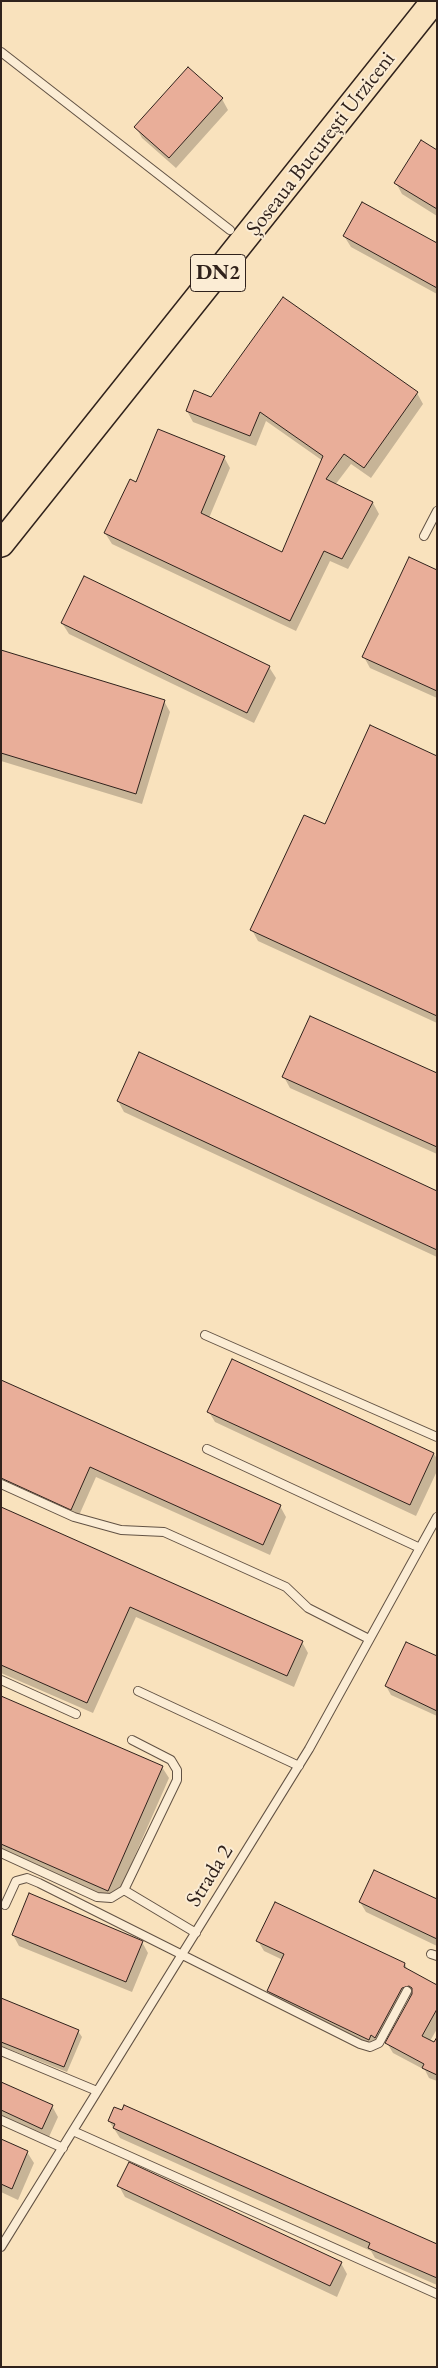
<!DOCTYPE html>
<html>
<head>
<meta charset="utf-8">
<style>
  body { margin:0 }
  #map { position:relative; width:438px; height:2368px; overflow:hidden; background:#f9e2bd; font-family:"EB Garamond",serif }
  canvas { display:block }
  .frame { position:absolute; inset:0; border:2px solid #30221c; pointer-events:none }
</style>
</head>
<body>
<div id="map">
<canvas width="438" height="2368"></canvas>
<div class="frame"></div>
</div>
<script>
const g = document.querySelector('canvas').getContext('2d');
g.lineJoin = 'round';
function paint(path, color) { g.fillStyle = color; g.fill(path, 'evenodd'); }
const toPath = rows => new Path2D(rows.map(r => 'M' + r).join(''));
function strokePath(path, color, width, dash) { g.strokeStyle = color; g.lineWidth = width; g.lineCap = dash ? 'butt' : 'round'; g.setLineDash(dash || []); g.stroke(path); }
function drawText(font, color, halo, rows, align = 'center') {
  g.font = font + ' "EB Garamond",serif'; g.lineWidth = 4; g.setLineDash([]); g.textBaseline = 'middle'; g.strokeStyle = halo; g.fillStyle = color; for (const [text, x, y, turn = 0] of rows) {
    g.save(); g.translate(x, y); g.rotate((+turn || 0) * Math.PI / 180); g.textAlign = isNaN(turn) ? turn : align; if (halo) g.strokeText(text, 0, 0); g.fillText(text, 0, 0); g.restore();
  }
}
paint(toPath([
  [222,99,228,110,176,168,142,138,136,127],
  [437,152,437,216,402,194,396,183],
  [344,236,437,245,437,294,351,247],
  [417,393,423,404,371,478,351,464,335,485,373,503,379,514,348,569,330,561,296,631,112,544,105,533,136,484,224,457,230,468,209,518,283,554,323,461,266,421,256,446,193,422,187,411,212,399],
  [437,571,437,698,370,668,364,657],
  [62,623,269,667,276,678,254,723,69,634],
  [1,651,164,701,170,712,142,804,1,761],
  [437,757,437,1023,258,941,252,930,325,826],
  [437,1075,437,1154,290,1088,284,1077],
  [118,1101,437,1193,437,1257,124,1112],
  [1,1381,280,1506,286,1517,270,1555,96,1477,77,1520,1,1488],
  [209,1412,434,1454,437,1459,437,1471,416,1516,215,1422],
  [1,1509,302,1642,308,1653,294,1687,136,1617,93,1713,1,1673],
  [437,1658,437,1716,391,1695,386,1686],
  [1,1697,162,1767,169,1778,115,1901,1,1851],
  [437,1901,437,1946,366,1912,360,1902],
  [13,1935,142,1942,148,1953,132,1992,19,1946],
  [258,1941,405,1964,408,1971,437,1986,437,2029,430,2041,437,2045,437,2081,429,2078,425,2070,393,2053,387,2043,412,1997,408,1998,381,2047,377,2045,375,2049,274,2001,268,1991,283,1960,264,1951],
  [1,2000,78,2031,82,2037,67,2072,1,2046],
  [1,2083,52,2106,58,2117,48,2139,1,2118],
  [109,2121,437,2246,437,2285,375,2258,371,2251,120,2138],
  [1,2141,27,2152,34,2163,18,2200,1,2192],
  [119,2186,341,2263,347,2274,337,2297,125,2197]
]), '#0003');
const building = toPath([
  [188,67,223,98,169,158,134,127,188,67],
  [421,140,437,150,437,209,394,183,421,140],
  [362,202,437,243,437,288,343,236,362,202],
  [283,297,418,392,364,468,344,454,326,479,373,502,342,559,324,551,290,621,104,533,130,479,136,482,158,429,225,456,201,513,282,552,323,456,260,412,250,436,186,411,194,390,211,397,283,297],
  [409,557,437,570,437,691,362,657,409,557],
  [84,576,270,666,247,713,61,623,84,576],
  [1,650,165,700,136,794,1,753,1,650],
  [370,725,437,756,437,1016,250,930,304,815,325,824,370,725],
  [310,1016,437,1073,437,1147,282,1077,310,1016],
  [139,1052,437,1191,437,1250,117,1101,139,1052],
  [232,1359,434,1453,410,1505,207,1412,232,1359],
  [1,1380,281,1505,263,1545,90,1467,71,1510,1,1478,1,1380],
  [1,1507,303,1641,287,1676,130,1607,87,1703,1,1665,1,1507],
  [406,1642,437,1656,437,1711,385,1686,406,1642],
  [1,1696,163,1766,108,1891,1,1844,1,1696],
  [374,1870,437,1899,437,1939,359,1902,374,1870],
  [29,1893,143,1941,126,1982,12,1935,29,1893],
  [275,1902,405,1963,404,1967,437,1985,437,2009,422,2036,434,2042,437,2037,437,2075,422,2068,424,2064,385,2043,412,1994,412,1988,409,1986,402,1988,375,2038,371,2035,369,2040,267,1991,284,1954,256,1941,275,1902],
  [1,1998,79,2030,64,2067,1,2042,1,1998],
  [1,2082,53,2105,42,2129,1,2110,1,2082],
  [124,2105,437,2244,437,2278,368,2248,370,2243,113,2128,115,2124,108,2121,114,2107,122,2110,124,2105],
  [1,2139,28,2151,12,2189,1,2184,1,2139],
  [129,2162,342,2262,330,2286,117,2186,129,2162]
]);
paint(building, '#e9ae99');
strokePath(building, '#30221c', 1);
const service = toPath([
  [1,52,230,230],
  [424,536,437,511],
  [205,1335,437,1437],
  [207,1449,420,1548],
  [1,1484,74,1517,121,1530,164,1532,286,1587,308,1608,369,1639],
  [1,1680,76,1714],
  [138,1691,299,1766],
  [132,1740,171,1760,177,1770,177,1780,124,1890,196,1933],
  [1,1853,97,1897,111,1898,124,1890],
  [5,1905,16,1881,27,1878,39,1883,360,2044,370,2047,379,2043,407,1991],
  [431,1954,437,1956],
  [1,2051,97,2091],
  [1,2120,63,2148],
  [73,2131,437,2294],
  [1,2247,309,1749,437,1517]
]);
const trunk = toPath([
  [1,544,434,1]
]);
strokePath(service, '#625244', 10);
strokePath(trunk, '#30221c', 28);
strokePath(service, '#fbecd4', 8);
strokePath(trunk, '#f9e2bd', 25);
for (const [x, y, w] of [
  [218,273,55]
]) { const box = new Path2D(); box.roundRect(x - w / 2, y - 18.5, w, 37, 4); g.fillStyle = '#fbecd4'; g.fill(box); strokePath(box, '#30221c', 1); }
drawText('bold 21px', '#30221c', null, [
  ["DN2",218,273]
]);
drawText('22px', '#30221c', '#fbecd4', [
  ["Șoseaua București Urziceni",321,144,-52],
  ["Strada 2",210,1876,-58]
]);
</script>
</body>
</html>
